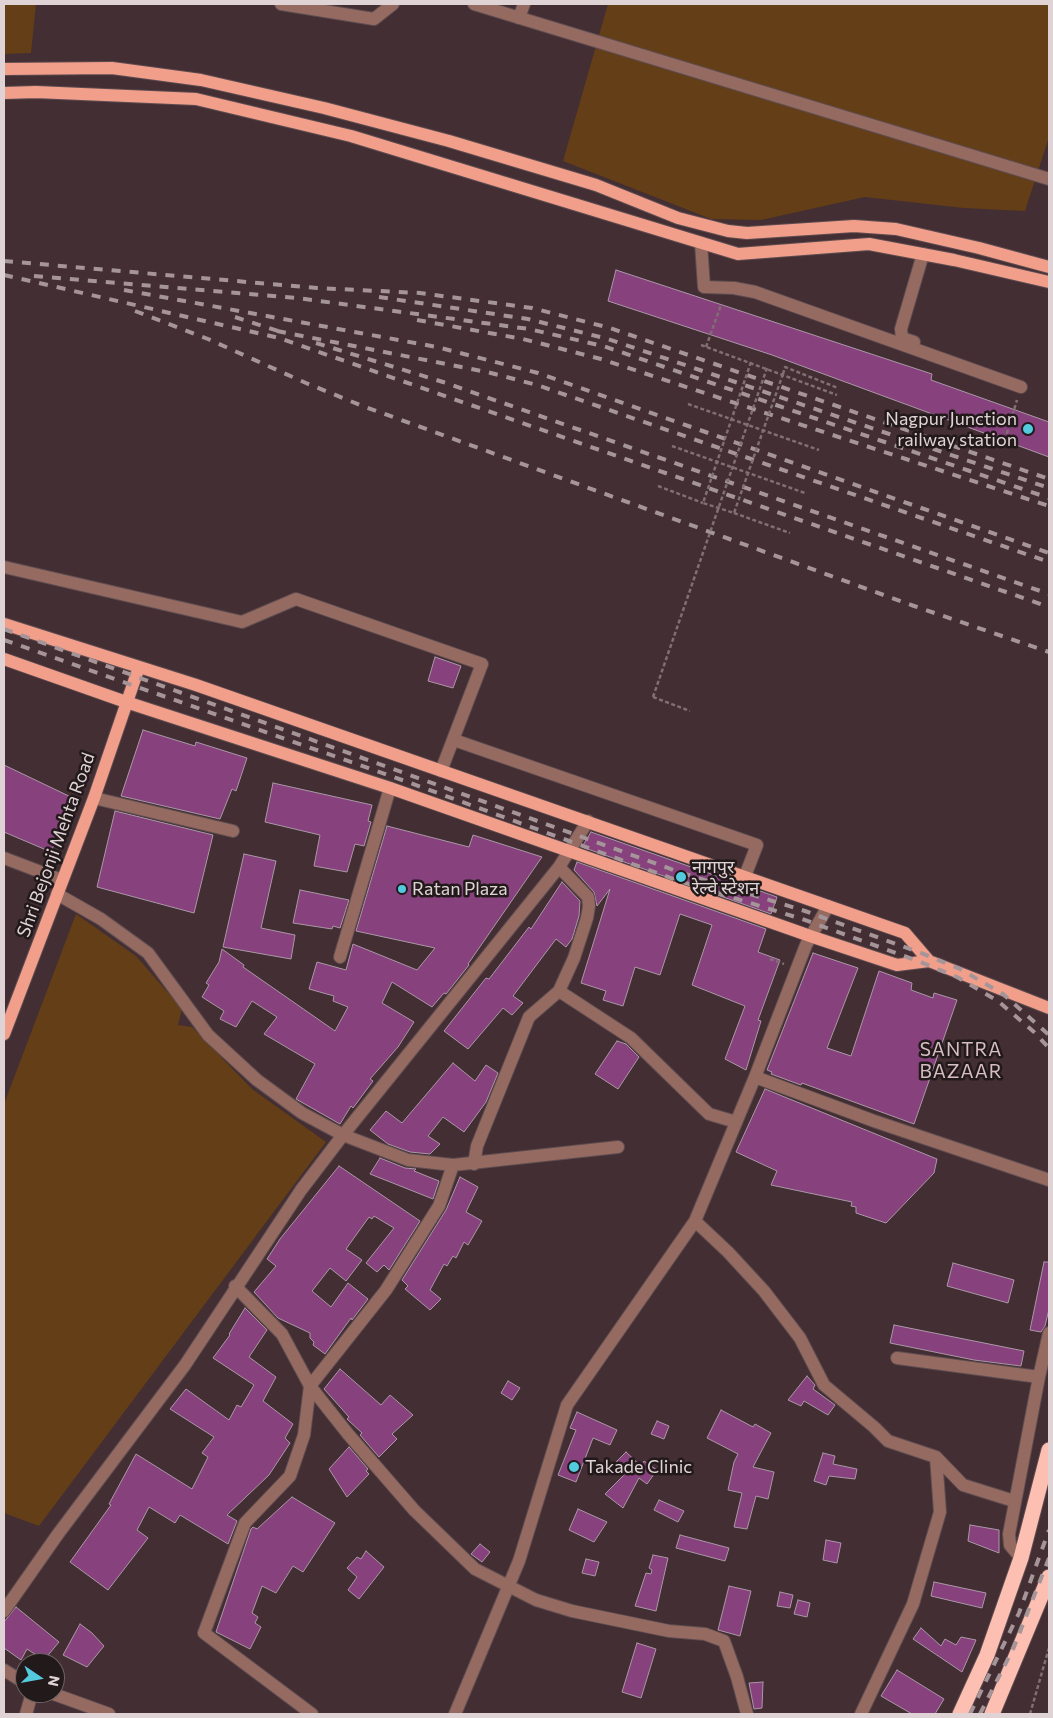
<!DOCTYPE html>
<html>
<head>
<meta charset="utf-8">
<style>
  body { margin:0 }
  #map { position:relative; width:1053px; height:1718px; overflow:hidden; background:#422e33; font-family:Commissioner,sans-serif }
  canvas { display:block }
  .frame { position:absolute; inset:0; border:5px solid #e0d3d6; pointer-events:none }
  .north { position:absolute; left:15px; top:1653px; width:50px; height:50px; box-sizing:border-box; background:#22191b; border:1px solid #6e6366; border-radius:50%; rotate:102deg; font-size:14px; font-weight:700; line-height:20px; text-align:center; color:#e0d3d6 }
  .north::after { content:''; display:block; margin:auto; width:18px; height:22px; background:#54cade; clip-path:polygon(50% 0,100% 100%,50% 72%,0 100%) }
</style>
</head>
<body>
<div id="map">
<canvas width="1053" height="1718"></canvas>
<div class="frame"></div>
<div class="north">N</div>
</div>
<script>
const g = document.querySelector('canvas').getContext('2d');
g.lineJoin = 'round';
function paint(path, color) { g.fillStyle = color; g.fill(path, 'evenodd'); }
const toPath = rows => new Path2D(rows.map(r => 'M' + r).join(''));
function strokePath(path, color, width, dash) { g.strokeStyle = color; g.lineWidth = width; g.lineCap = dash ? 'butt' : 'round'; g.setLineDash(dash || []); g.stroke(path); }
function drawText(font, color, halo, rows, align = 'center') {
  g.font = font + ' Commissioner,"Noto Sans Devanagari",sans-serif'; g.lineWidth = 5; g.setLineDash([]); g.textBaseline = 'middle'; g.strokeStyle = halo; g.fillStyle = color; for (const [text, x, y, turn = 0] of rows) {
    g.save(); g.translate(x, y); g.rotate((+turn || 0) * Math.PI / 180); g.textAlign = isNaN(turn) ? turn : align; if (halo) g.strokeText(text, 0, 0); g.fillText(text, 0, 0); g.restore();
  }
}
paint(toPath([
  [4,4,36,4,31,53,4,54],
  [608,4,1049,4,1049,137,1025,211,964,208,865,197,761,220,711,219,563,161],
  [76,914,136,956,182,1009,178,1025,192,1027,252,1089,326,1142,39,1526,4,1513,4,1104]
]), '#643e16');
const building = toPath([
  [616,270,932,374,931,380,1049,422,1049,457,772,355,608,301,616,270],
  [435,657,461,666,453,688,428,681,435,657],
  [143,730,195,746,196,742,247,758,236,791,232,789,220,819,121,796,143,730],
  [4,765,73,798,51,852,4,832,4,765],
  [273,783,372,805,368,821,371,822,364,846,355,844,347,872,314,866,320,835,265,822,273,783],
  [115,811,213,835,194,913,97,887,115,811],
  [387,826,469,847,473,835,542,857,468,964,469,965,446,994,444,993,432,1007,392,982,382,1003,414,1022,398,1047,370,1079,373,1081,353,1108,351,1106,340,1124,296,1099,315,1064,264,1034,277,1017,252,1001,236,1027,220,1019,224,1011,202,997,209,985,206,983,219,962,222,949,244,965,243,967,335,1031,348,1007,333,1001,334,996,309,989,317,962,346,970,353,944,417,970,435,948,356,931,387,826],
  [591,832,777,897,771,914,582,847,591,832],
  [244,854,276,861,261,928,295,935,291,959,223,947,244,854],
  [577,862,766,929,758,952,780,960,758,1020,761,1021,746,1070,725,1059,745,1006,692,985,712,925,680,914,660,975,635,967,623,1006,603,1000,606,991,581,983,610,889,597,906,594,892,574,870,577,862],
  [562,882,580,901,579,916,572,939,566,947,556,939,513,996,523,1003,512,1015,503,1008,468,1049,444,1031,486,978,489,979,529,927,531,929,562,882],
  [300,890,349,900,340,928,333,926,332,929,293,923,300,890],
  [813,953,858,968,827,1048,851,1056,879,971,912,983,911,990,933,998,934,993,957,1000,914,1124,802,1083,801,1085,771,1074,772,1072,767,1070,813,953],
  [617,1041,626,1044,639,1057,618,1089,595,1074,617,1041],
  [453,1063,475,1081,486,1065,498,1073,486,1102,464,1132,443,1117,428,1136,440,1144,430,1154,410,1152,388,1144,370,1130,386,1111,402,1123,453,1063],
  [765,1089,937,1159,934,1173,886,1223,856,1213,856,1207,851,1206,852,1202,771,1185,777,1171,736,1152,765,1089],
  [380,1158,405,1168,416,1169,414,1171,439,1181,433,1199,370,1174,380,1158],
  [339,1166,420,1221,389,1270,384,1265,377,1272,366,1263,394,1228,374,1216,372,1219,369,1217,346,1249,362,1260,346,1281,330,1268,312,1291,331,1307,348,1283,368,1299,352,1320,351,1318,325,1354,313,1345,314,1342,310,1338,310,1333,278,1318,254,1292,276,1266,267,1259,280,1239,339,1166],
  [460,1177,478,1187,466,1212,482,1221,468,1245,464,1242,456,1258,453,1256,447,1266,444,1264,430,1290,441,1299,430,1310,405,1289,408,1286,402,1280,446,1210,460,1177],
  [1044,1262,1049,1262,1049,1309,1045,1326,1041,1332,1030,1330,1044,1262],
  [953,1263,1014,1280,1008,1303,947,1286,953,1263],
  [245,1308,267,1330,249,1357,276,1377,263,1401,293,1424,285,1438,290,1443,269,1475,227,1515,237,1521,228,1544,180,1515,175,1523,149,1507,137,1530,148,1538,108,1590,70,1562,111,1505,109,1504,136,1454,192,1489,208,1457,202,1453,214,1437,170,1409,186,1389,229,1420,237,1405,241,1407,254,1385,213,1358,230,1335,229,1334,245,1308],
  [894,1325,1024,1351,1021,1366,974,1360,890,1343,894,1325],
  [340,1369,381,1405,390,1395,413,1415,392,1434,397,1439,379,1457,360,1435,362,1433,347,1419,349,1417,324,1389,340,1369],
  [807,1376,815,1385,813,1389,835,1405,828,1415,804,1401,801,1406,788,1400,807,1376],
  [508,1381,520,1388,512,1400,501,1393,508,1381],
  [721,1410,753,1427,755,1424,771,1433,753,1467,774,1472,768,1499,756,1496,747,1529,734,1527,742,1493,728,1490,734,1462,738,1454,707,1438,721,1410],
  [577,1412,617,1430,610,1445,593,1438,576,1482,558,1475,576,1430,570,1428,577,1412],
  [657,1421,669,1426,664,1439,651,1434,657,1421],
  [349,1447,368,1469,366,1471,369,1474,347,1497,329,1469,349,1447],
  [626,1452,641,1466,644,1461,657,1470,647,1484,639,1478,623,1508,605,1494,627,1472,616,1462,626,1452],
  [823,1453,835,1456,833,1464,857,1469,855,1479,829,1476,826,1485,814,1481,823,1453],
  [292,1497,335,1523,303,1572,293,1566,276,1593,262,1586,252,1613,258,1617,255,1623,261,1627,250,1649,216,1632,251,1529,253,1527,257,1529,292,1497],
  [659,1500,684,1511,678,1522,654,1510,659,1500],
  [578,1509,607,1522,594,1542,569,1530,578,1509],
  [970,1525,999,1530,999,1553,968,1541,970,1525],
  [680,1535,729,1548,725,1561,676,1548,680,1535],
  [826,1540,841,1543,837,1563,823,1560,826,1540],
  [480,1544,490,1552,482,1562,471,1554,480,1544],
  [366,1551,384,1567,359,1599,348,1590,357,1577,347,1568,357,1557,361,1559,366,1551],
  [653,1555,668,1558,656,1611,635,1606,646,1573,651,1574,652,1570,649,1568,653,1555],
  [586,1559,599,1562,595,1576,582,1573,586,1559],
  [934,1582,986,1593,982,1608,931,1596,934,1582],
  [729,1586,751,1591,740,1636,718,1630,729,1586],
  [780,1592,793,1595,790,1608,777,1606,780,1592],
  [798,1600,810,1603,807,1617,794,1614,798,1600],
  [16,1607,59,1642,44,1660,27,1649,21,1660,4,1648,4,1622,16,1607],
  [80,1624,92,1633,104,1646,87,1667,63,1655,80,1624],
  [921,1628,941,1646,945,1639,956,1645,961,1637,976,1640,962,1672,913,1639,921,1628],
  [637,1643,656,1649,641,1698,622,1692,637,1643],
  [897,1670,944,1699,935,1714,912,1714,881,1696,897,1670],
  [763,1682,762,1708,754,1709,749,1683,763,1682]
]);
paint(building, '#87417d');
strokePath(building, '#aa98a6', 1);
const minor = toPath([
  [281,4,374,19,393,4],
  [474,4,1049,179],
  [519,18,524,4],
  [701,243,704,287,734,288,755,292,1021,387],
  [914,342,902,338,901,329,923,254],
  [4,567,242,622,296,599,482,664,441,771],
  [454,740,757,845,745,876],
  [94,798,233,831],
  [4,858,62,880],
  [559,867,588,897,589,906,587,918,574,958,559,991,631,1038,709,1114,736,1122],
  [57,894,101,919,148,953,208,1035,257,1080,302,1113,343,1135,559,867,588,821],
  [340,957,390,788],
  [755,1077,874,1121,1049,1180],
  [474,1164,477,1146,529,1017,559,991],
  [695,1221,728,1252,764,1291,800,1338,824,1385,874,1427,888,1441,936,1457,963,1485,1014,1501],
  [235,1286,282,1334,310,1386,348,1434,414,1510,475,1569,536,1600,572,1611,669,1631,705,1634,724,1641,737,1677,747,1714],
  [897,1358,1039,1377],
  [1021,1558,1010,1545,1009,1534,1039,1377,1049,1333],
  [4,1611,58,1534,185,1365,301,1190,343,1135,408,1160,453,1165,618,1147],
  [4,1670,25,1683],
  [51,1693,109,1714],
  [26,1714,32,1693],
  [312,1714,204,1633,245,1523,290,1476,304,1435,310,1386,386,1290,439,1206,453,1165],
  [455,1714,519,1561,567,1405,695,1221,755,1077,806,945,828,906],
  [861,1714,913,1604,940,1512,936,1457]
]);
const major = toPath([
  [4,69,112,68,201,80,324,108,449,141,596,185,678,218,728,231,747,233,854,226,896,229,979,248,1049,267],
  [4,93,36,92,196,99,351,136,738,254,869,244,954,260,1049,282],
  [4,624,196,685,905,933,929,961],
  [4,659,126,702,390,788,813,937,897,965,929,961,1049,1008],
  [4,1034,94,798,139,667]
]);
const highway = toPath([
  [960,1714,987,1655,1021,1558,1049,1450],
  [992,1714,1049,1577]
]);
strokePath(minor, '#5e4c50', 14);
strokePath(major, '#5e4c50', 14);
strokePath(highway, '#5e4c50', 17);
strokePath(toPath([
  [701,345,837,395],
  [706,347,721,305],
  [783,374,785,367,838,388],
  [688,404,819,450],
  [1005,440,1017,400],
  [672,446,805,493],
  [658,486,703,503],
  [734,513,790,533],
  [653,697,690,711],
  [770,959,784,964],
  [1030,1714,1049,1648]
]), '#806f73', 2.5, [4, 2.5]);
strokePath(minor, '#946a61', 12);
strokePath(major, '#f19e8a', 12);
strokePath(highway, '#fcbfb1', 15);
strokePath(toPath([
  [4,261,317,288,420,293,532,308,610,328,1049,479],
  [4,275,279,338,1049,607],
  [34,276,297,298,529,329,603,346,1049,498],
  [124,290,437,347,538,373,1049,553],
  [379,297,528,319,608,339,1049,488],
  [135,311,208,339,306,383,360,405,914,606,1049,652],
  [235,317,278,331],
  [417,320,523,339,601,359,1049,506],
  [277,331,487,372,537,385,1049,562],
  [316,343,443,382,1049,594],
  [4,629,682,873,805,911,921,953,960,969,1003,994,1049,1035],
  [4,640,402,780,679,881,802,919,918,961,957,977,998,1001,1034,1032,1049,1048],
  [970,1714,1019,1613,1049,1530],
  [980,1714,1014,1647,1049,1558]
]), '#a59599', 4, [9, 9]);
strokePath(toPath([
  [751,362,703,503,734,513,783,374],
  [653,697,767,368]
]), '#806f73', 2.5, [4, 2.5]);
for (const [x, y, r, color] of [
  [1028,429,6,"#54cade"],
  [681,877,6,"#54cade"],
  [402,889,5,"#54cade"],
  [574,1467,6,"#54cade"]
]) { const dot = new Path2D(); dot.arc(x, y, r, 0, 2 * Math.PI); g.fillStyle = color; g.fill(dot); strokePath(dot, '#22191b', 2); }
drawText('18px', '#e0d3d6', '#22191b', [
  ["Nagpur Junction",1017,419,"right"],
  ["railway station",1017,440,"right"],
  ["नागपुर",692,867],
  ["रेल्वे स्टेशन",692,888],
  ["Ratan Plaza",412,889],
  ["Takade Clinic",585,1467]
], 'left');
drawText('18px', '#e0d3d6', '#22191b', [
  ["Shri Bejonji Mehta Road",56,845,-70]
]);
g.letterSpacing = '1px';
drawText('19px', '#d6bdc2', '#22191b', [
  ["SANTRA",961,1050],
  ["BAZAAR",961,1072]
]);
g.letterSpacing = '0px';
</script>
</body>
</html>
